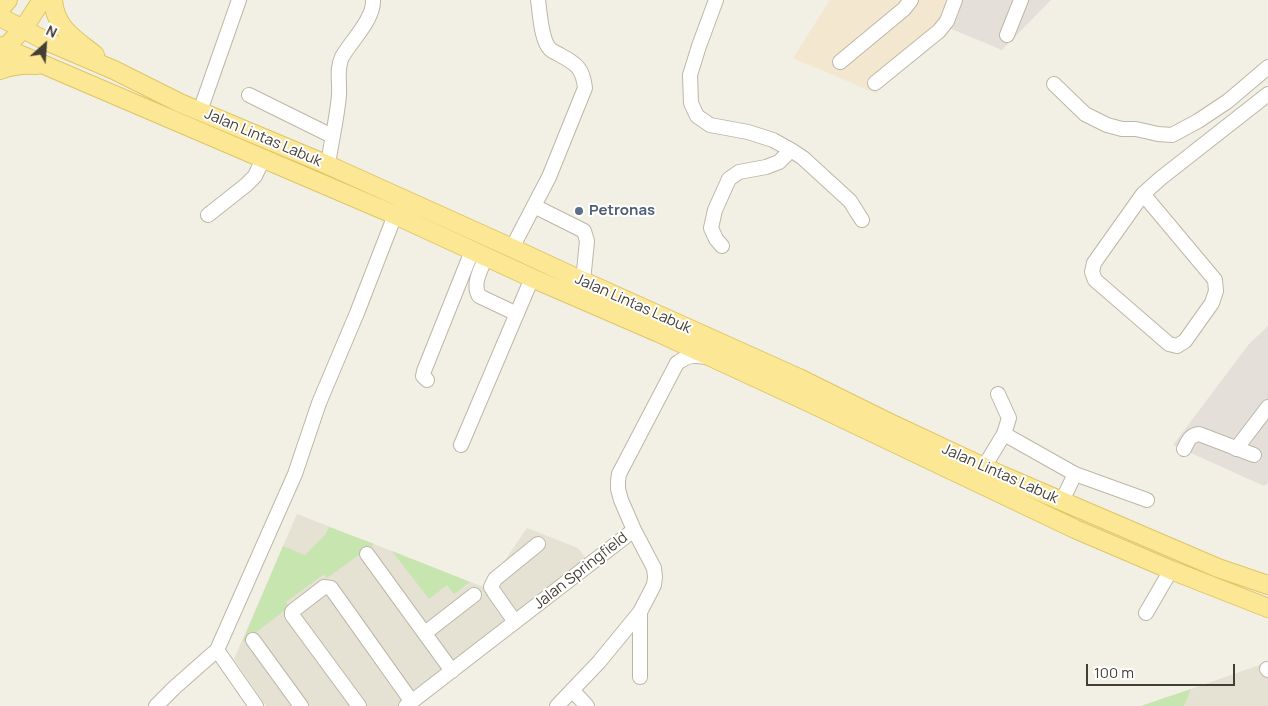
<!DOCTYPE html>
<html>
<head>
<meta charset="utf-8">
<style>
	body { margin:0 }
	#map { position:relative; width:1268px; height:706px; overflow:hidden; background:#f2efe4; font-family:Manrope,sans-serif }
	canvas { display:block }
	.north { position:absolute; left:20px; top:20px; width:50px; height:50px; -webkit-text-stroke:4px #fff; paint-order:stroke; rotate:26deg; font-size:14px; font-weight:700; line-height:20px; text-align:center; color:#433f34 }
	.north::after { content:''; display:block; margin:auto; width:18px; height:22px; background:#433f34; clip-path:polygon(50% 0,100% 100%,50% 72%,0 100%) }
	.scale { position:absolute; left:1086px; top:664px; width:149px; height:22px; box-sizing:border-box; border:2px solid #433f34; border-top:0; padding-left:6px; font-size:15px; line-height:18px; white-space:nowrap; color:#433f34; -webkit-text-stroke:4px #fff; paint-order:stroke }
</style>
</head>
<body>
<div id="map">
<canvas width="1268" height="706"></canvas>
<div class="north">N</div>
<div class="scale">100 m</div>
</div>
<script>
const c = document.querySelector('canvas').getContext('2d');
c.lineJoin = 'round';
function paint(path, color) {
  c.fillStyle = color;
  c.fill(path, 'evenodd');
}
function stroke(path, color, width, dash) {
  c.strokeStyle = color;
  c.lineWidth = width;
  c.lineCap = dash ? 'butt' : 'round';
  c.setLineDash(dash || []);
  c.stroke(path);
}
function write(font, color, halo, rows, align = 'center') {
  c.font = font + ' Manrope,sans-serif';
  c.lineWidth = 4;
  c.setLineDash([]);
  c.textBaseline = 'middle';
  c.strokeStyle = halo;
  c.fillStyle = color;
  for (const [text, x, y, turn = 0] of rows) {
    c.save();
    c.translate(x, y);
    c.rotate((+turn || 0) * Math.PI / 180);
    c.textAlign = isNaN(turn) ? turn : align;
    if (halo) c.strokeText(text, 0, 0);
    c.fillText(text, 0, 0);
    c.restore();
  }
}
const residential = new Path2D(`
	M297,514L486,588L527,528L578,548L594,569L417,706H266L234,659Z
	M1268,662V706H1141L1191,689Z`);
const commercial = new Path2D(`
	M830,0H961L879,85L877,94L793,58Z`);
const industrial = new Path2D(`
	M961,0H1051L1002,50L949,28Z
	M1268,326V483L1264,486L1173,445L1249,344Z`);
const green = new Path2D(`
	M329,527L374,544L327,578L324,574L286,602L289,607L242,643L283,546L305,555L325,535Z
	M392,551L470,582L454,594L447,585L429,599Z
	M1191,689L1184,706H1141Z`);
const minor = new Path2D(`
	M716,0L699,46L690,75L691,103L697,116L710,125L748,132L773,140L791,150L803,158L850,201L862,220
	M1007,35L1021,0
	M840,62L904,9L911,0
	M875,83L939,31L947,21L955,0
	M1054,84L1085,114L1107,125L1122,129H1136L1158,134L1172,135L1198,121L1228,101L1268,67
	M249,95L332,136
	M200,111L239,0
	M328,165C331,142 337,119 339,95C340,82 336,70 342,57C351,41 374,19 373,0
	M1143,194L1215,280L1216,291L1212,303L1185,341L1177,346L1169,344L1095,280L1092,272L1094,263L1143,194L1161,178L1268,94
	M534,206L584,231L587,241L583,281
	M208,215L246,185L255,176L263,159
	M722,246L716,239L711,228L715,210L729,179L739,172L766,167L779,162L791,150
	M512,248L549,177L585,88C583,69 577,64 560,55C557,53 553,52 550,49C541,40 540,13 538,0
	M486,257C481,269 472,284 479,296L517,314
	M427,380L423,376L424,371L472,251
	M1004,434L1075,474L1062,501
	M461,445L532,278
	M1184,449C1188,441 1190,435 1199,434L1254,455
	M1236,449L1268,407
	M984,467L1004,434L1009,418L998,394
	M1075,474L1147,500
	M367,554L452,671
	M1146,613L1171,570
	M515,622L494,592L491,587L495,579L538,544
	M425,633L474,595
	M253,640L301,706
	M217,650L256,706
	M1267,669L1268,670
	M640,677V612
	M572,690L587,706
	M156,706L175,687L217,650L295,474L319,403L357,313L395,215
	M359,706L292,615V612L294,610L324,587L331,588L412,702
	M406,706L634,530
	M557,706L599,662L640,612L654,585L655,577L654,568L634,530L621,500L618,489V481L619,474L677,363C689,355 693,355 706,357`);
const major = new Path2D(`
	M53,0C55,28 75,39 95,55
	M0,9L8,0
	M0,17L44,40L114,70L180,103L328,165L512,248L583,281L799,378L890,423L1001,475L1218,568L1268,585
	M0,46L395,215L532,278L659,333L806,401L1075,529L1171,570L1268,608
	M0,53L23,29L42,0
	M0,70C13,65 23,64 37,65`);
const markers = [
	[579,211,5,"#5c6f8a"]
];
const streetNames = [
	["Jalan Lintas Labuk",263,138,23],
	["Jalan Lintas Labuk",633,304,24],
	["Jalan Lintas Labuk",1000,474,24],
	["Jalan Springfield",581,571,-38]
];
const serviceNames = [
	["Petronas",589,211]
];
paint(residential, '#e5e1d3');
paint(commercial, '#f3e8cf');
paint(industrial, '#e4e0d9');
paint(green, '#c7e5ae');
stroke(minor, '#bdb7a7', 16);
stroke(major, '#dfc665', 20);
stroke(minor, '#fff', 14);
stroke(major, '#fbe794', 18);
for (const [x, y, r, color] of markers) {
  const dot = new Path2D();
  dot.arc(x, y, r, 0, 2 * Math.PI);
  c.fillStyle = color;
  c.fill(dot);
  stroke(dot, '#fff', 2);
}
write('15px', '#433f34', '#fff', streetNames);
write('bold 15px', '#4e5e75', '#fff', serviceNames, 'left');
</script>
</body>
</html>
